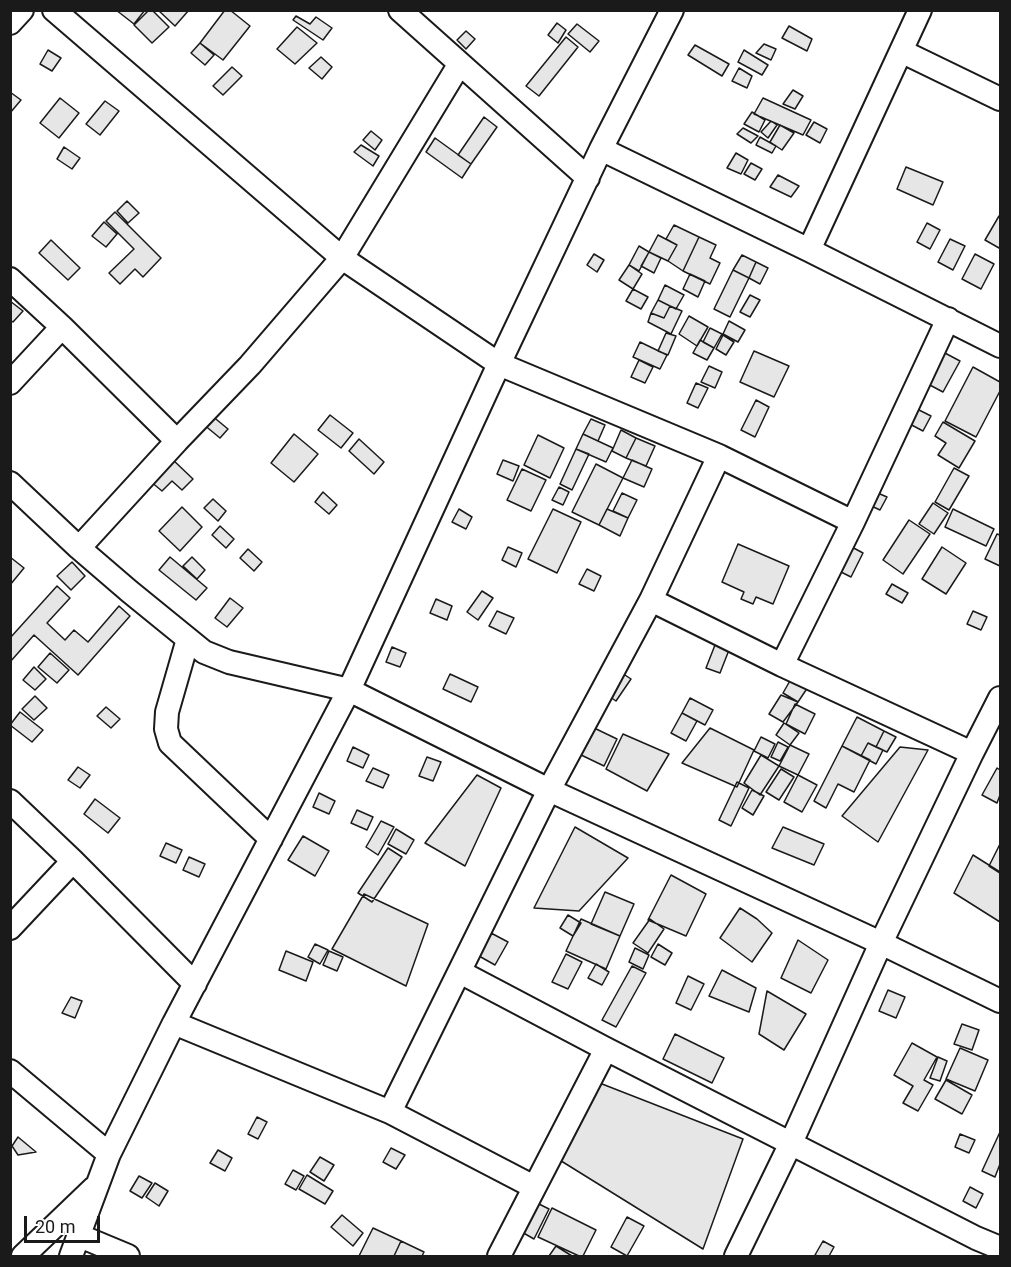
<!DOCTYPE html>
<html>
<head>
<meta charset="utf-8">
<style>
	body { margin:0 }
	#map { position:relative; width:1011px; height:1267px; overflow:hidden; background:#fff; font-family:Roboto,sans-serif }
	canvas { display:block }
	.frame { position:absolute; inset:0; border:12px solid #1a1a1a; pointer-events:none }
	.scale { position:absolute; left:24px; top:1216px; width:76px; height:27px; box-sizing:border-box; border:3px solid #1a1a1a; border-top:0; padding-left:8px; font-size:18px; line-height:21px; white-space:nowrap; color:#1a1a1a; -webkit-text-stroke:4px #fff; paint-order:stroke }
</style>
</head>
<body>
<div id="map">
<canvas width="1011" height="1267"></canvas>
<div class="frame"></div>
<div class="scale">20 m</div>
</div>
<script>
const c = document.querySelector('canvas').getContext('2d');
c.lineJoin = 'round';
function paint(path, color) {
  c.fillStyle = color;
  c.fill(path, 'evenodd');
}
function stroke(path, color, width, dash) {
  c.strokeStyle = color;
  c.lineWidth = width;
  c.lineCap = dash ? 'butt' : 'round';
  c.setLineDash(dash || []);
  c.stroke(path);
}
const building = new Path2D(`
	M116,10H145L134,24Z
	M149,10H152L169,27L152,43L134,25Z
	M158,10H189L175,26Z
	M225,10H230L250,26L223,60L200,43Z
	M296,16L310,24L316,17L332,28L323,40L293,20Z
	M557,23L566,30L558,43L548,35Z
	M577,24L599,41L590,52L568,34Z
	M789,26L812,39L807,51L782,38Z
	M297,27L317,43L295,64L277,49Z
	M466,31L475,39L466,49L457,40Z
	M566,37L578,47L539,96L526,86Z
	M200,43L214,55L205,65L191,53Z
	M764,44L776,49L771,60L756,53Z
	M695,45L729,64L722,76L688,55Z
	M48,50L61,58L52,71L40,64Z
	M744,50L768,65L762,75L738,62Z
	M321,57L332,67L322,79L309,68Z
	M232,67L242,76L223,95L213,86Z
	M739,68L752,76L747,88L732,81Z
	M793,90L803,96L795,109L783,104Z
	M10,92L21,100L10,113Z
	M60,98L79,113L59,138L40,123Z
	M763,98L811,120L803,135L754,114Z
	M105,101L119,111L100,135L86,124Z
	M752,112L765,120L759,132L744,124Z
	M484,117L497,127L471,164L458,155Z
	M771,121L777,125L768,138L761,132Z
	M814,122L827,129L820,143L806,135Z
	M780,125L794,133L782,150L770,142Z
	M743,128L758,136L751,143L737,134Z
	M371,131L382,140L375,150L363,140Z
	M760,137L776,146L772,153L756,145Z
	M435,138L471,164L462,178L426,152Z
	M361,145L379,156L373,166L354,152Z
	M64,147L80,158L72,169L57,159Z
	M736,153L748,160L741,174L727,168Z
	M751,163L762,169L755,180L744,174Z
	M906,167L943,182L933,205L897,189Z
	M778,175L799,186L791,197L770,187Z
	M127,201L139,213L128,223L117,211Z
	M115,212L161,258L143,277L135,269L120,284L109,273L134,249L106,221Z
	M999,216H1000V246L999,248L985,240Z
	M104,222L117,234L106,247L92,236Z
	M927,223L940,230L930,249L917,242Z
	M674,225L699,237L683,271L668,261L677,245L666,239Z
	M658,235L677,245L668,261L649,252Z
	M699,237L716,245L710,258L720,263L710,284L683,271Z
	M950,239L965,246L953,270L938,262Z
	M51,240L80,268L68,280L39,253Z
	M639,246L649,252L639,271L629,265Z
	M649,252L661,258L654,273L641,266Z
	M594,254L604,260L597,272L587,265Z
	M975,254L994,264L981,289L962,279Z
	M742,255L756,262L749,278L733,270Z
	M756,262L768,268L760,284L749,278Z
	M629,265L642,274L633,289L619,280Z
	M733,270L749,278L730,317L714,309Z
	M690,274L705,281L698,297L683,289Z
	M665,285L684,295L676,309L658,300Z
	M633,289L648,297L641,309L626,301Z
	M750,295L760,300L750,317L740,312Z
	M658,300L670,306L664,318L651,313Z
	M10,301L23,311L13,322L10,320Z
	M670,306L682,311L671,334L648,322L651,313L664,318Z
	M689,316L708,327L697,346L679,334Z
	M729,321L745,330L738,342L723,334Z
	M710,328L722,334L714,348L703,342Z
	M666,333L676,336L668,355L658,351Z
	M723,335L734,342L726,355L716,349Z
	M700,340L714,348L707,360L693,353Z
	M640,342L667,355L660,369L633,357Z
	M754,351L789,366L774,397L740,382Z
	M943,352L960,361L943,392L926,383Z
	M639,360L653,367L645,383L631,377Z
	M709,366L722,372L715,388L701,382Z
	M973,367L1000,382V391L976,437L945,421Z
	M696,383L708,388L698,408L687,403Z
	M756,400L769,407L755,437L741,430Z
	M913,407L931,416L923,431L906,422Z
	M211,415L228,429L220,438L203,424Z
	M330,415L353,433L341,448L318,430Z
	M591,419L605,425L598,441L583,434Z
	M943,422L975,441L959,468L938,455L946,443L935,436Z
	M621,430L636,438L626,458L612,451Z
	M294,434L318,454L294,482L271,463Z
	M583,434L613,448L606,462L576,449Z
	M538,435L564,448L550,478L524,465Z
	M636,438L655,446L646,466L626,458Z
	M359,439L384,462L374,474L349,451Z
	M576,449L589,454L572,490L560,484Z
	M171,458L193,479L182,490L172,481L162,491L150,481Z
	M503,460L519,466L513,481L497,474Z
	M632,460L652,469L644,487L623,478Z
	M596,464L623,478L599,525L572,512Z
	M954,468L969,476L949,510L935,502Z
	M522,469L546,480L531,511L507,500Z
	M559,487L569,492L563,505L552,500Z
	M873,491L887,497L880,510L867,504Z
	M323,492L337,505L329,514L315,502Z
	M622,493L637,500L628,518L613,511Z
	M213,499L226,511L218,521L204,508Z
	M933,503L948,513L934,534L919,524Z
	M182,507L202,527L180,551L159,531Z
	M459,509L472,517L466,529L452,522Z
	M553,509L581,522L557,573L528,559Z
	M607,509L628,518L620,536L599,525Z
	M953,509L994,529L986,546L945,527Z
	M909,520L930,534L903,574L883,560Z
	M220,526L234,539L226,548L212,535Z
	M997,534L1000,535V566L985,559Z
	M738,544L789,566L773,604L756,597L753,604L741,599L744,592L722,582Z
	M850,546L863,553L851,577L837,570Z
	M508,547L522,553L516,567L502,560Z
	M942,547L966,563L946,594L922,579Z
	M248,549L262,562L254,571L240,558Z
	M10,557L24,568L10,585Z
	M170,557L207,588L196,600L159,570Z
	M192,557L205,570L197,579L183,566Z
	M72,562L85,576L71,590L57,576Z
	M587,569L601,576L594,591L579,584Z
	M892,584L908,593L902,603L886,594Z
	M57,586L70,598L47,623L65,640L74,630L88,642L119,606L130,616L78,675L34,635L10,662V638Z
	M482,591L493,598L478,620L467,612Z
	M230,598L243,608L227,627L215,618Z
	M436,599L452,606L447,620L430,613Z
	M497,611L514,618L506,634L489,626Z
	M973,611L987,617L981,630L967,624Z
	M715,645L729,650L720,673L706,668Z
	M392,647L406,653L400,667L386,662Z
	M50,653L69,670L57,683L38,667Z
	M34,667L46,679L35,690L23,680Z
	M619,671L631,679L616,701L604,693Z
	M450,674L478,687L471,702L443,689Z
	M791,679L808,687L798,702L783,693Z
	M781,695L798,702L783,722L769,714Z
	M35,696L47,708L34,720L22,709Z
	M690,698L713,710L705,725L682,713Z
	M795,704L815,714L805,734L786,724Z
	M106,707L120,719L111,728L97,716Z
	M20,712L43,730L32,742L10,725Z
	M682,713L697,721L686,741L671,733Z
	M857,717L884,731L876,747L868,743L861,756L842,746Z
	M784,723L799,733L790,745L776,735Z
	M590,726L617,739L604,766L577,753Z
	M710,728L754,750L737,787L682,763Z
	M884,731L896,737L887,752L876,747Z
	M623,734L669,754L647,791L606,769Z
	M761,737L775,744L768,758L754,751Z
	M778,742L788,747L780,761L771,757Z
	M868,743L883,750L876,764L861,756Z
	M790,745L809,754L798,775L779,766Z
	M842,746L870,760L854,792L838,784L826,808L814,801Z
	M353,747L369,755L363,768L347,761Z
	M900,747L928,750L878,842L842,816Z
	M761,755L779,766L760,795L744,783Z
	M427,757L441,762L433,781L419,776Z
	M78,767L90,775L80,788L68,780Z
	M373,768L389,775L383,788L366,781Z
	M997,768L1000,770V795L997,803L982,795Z
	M781,769L794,777L779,800L766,792Z
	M477,775L501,788L465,866L425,843Z
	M798,775L817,785L802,812L784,802Z
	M737,782L749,788L731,826L719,820Z
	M752,790L764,796L753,815L742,808Z
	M319,793L335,801L329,814L313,807Z
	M95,799L120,818L108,833L84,814Z
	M357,810L373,817L367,830L351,823Z
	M381,821L394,827L378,855L366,847Z
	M575,827L628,858L579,911L534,908Z
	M783,827L824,844L814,865L772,848Z
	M396,829L414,840L406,854L388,844Z
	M303,836L329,851L315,876L288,860Z
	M166,843L182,850L176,863L160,856Z
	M1000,844V873L989,866Z
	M388,848L402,857L372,902L358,893Z
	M973,855L1000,872V922L954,893Z
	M189,857L205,864L199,877L183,870Z
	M671,875L706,894L686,936L648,920Z
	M605,892L634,904L620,936L591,924Z
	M364,894L428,924L406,986L332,949Z
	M740,908L757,919L772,933L752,962L720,938Z
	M568,915L581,923L573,936L560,928Z
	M581,919L620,936L606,969L566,951Z
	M650,919L664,929L648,953L633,943Z
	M491,933L508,942L495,965L479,956Z
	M798,940L828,960L811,993L781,978Z
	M315,944L328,950L320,964L308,957Z
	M658,944L672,953L665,965L651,957Z
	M635,948L649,955L643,969L629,962Z
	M286,951L313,962L306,981L279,970Z
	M329,951L343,957L337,971L323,965Z
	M566,954L582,962L568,989L552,982Z
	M596,964L609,972L602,985L588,978Z
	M632,966L646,973L616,1027L602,1020Z
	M722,970L756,988L749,1012L709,996Z
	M688,976L704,984L691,1010L676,1003Z
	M888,990L905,997L896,1018L879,1011Z
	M767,991L806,1014L784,1050L759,1034Z
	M71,997L82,1001L75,1018L62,1013Z
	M962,1024L979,1030L972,1050L954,1044Z
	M675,1034L724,1058L712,1083L663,1059Z
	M912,1043L937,1057L924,1080L933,1085L918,1111L903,1103L913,1086L894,1075Z
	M960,1048L988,1060L975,1091L946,1079Z
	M938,1057L947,1061L940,1081L930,1078Z
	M946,1080L972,1095L962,1114L935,1099Z
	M597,1082L743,1139L703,1249L558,1159Z
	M257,1117L267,1122L258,1139L248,1134Z
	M1000,1132V1164L995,1177L982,1171Z
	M960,1134L975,1140L969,1153L955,1147Z
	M18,1137L36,1152L18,1155L12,1146Z
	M391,1148L405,1155L396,1169L383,1162Z
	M218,1150L232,1158L225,1171L210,1163Z
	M320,1157L334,1165L324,1181L310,1172Z
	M293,1170L304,1176L296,1190L285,1184Z
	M307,1175L333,1191L325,1204L299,1189Z
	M139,1176L152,1183L142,1198L130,1191Z
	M155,1183L168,1191L159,1206L146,1197Z
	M970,1187L983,1194L976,1208L963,1201Z
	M535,1202L549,1209L534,1239L520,1231Z
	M552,1208L596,1230L583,1256H579L538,1237Z
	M342,1215L363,1233L353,1246L331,1227Z
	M627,1217L644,1226L627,1256L611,1247Z
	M373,1228L401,1241L394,1256H359Z
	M401,1241L424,1252L422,1256H394Z
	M823,1241L834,1247L829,1256H818L815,1255Z
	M556,1246L572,1256H549Z`);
const street = new Path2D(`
	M54,10L342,258L499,364L719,456L853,522
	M400,10L588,178
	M10,23L22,10
	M901,51L1000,99
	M601,149L809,250L1000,346
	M809,250L920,10
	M10,279L62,327L177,441
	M10,383L62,327
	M10,483L79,548L129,591L204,652L229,662L349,690L549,790L881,943L1000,1001
	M79,548L177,441L250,365L342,258L459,65
	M651,600L782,665L972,753
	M188,639L167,712L166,729L170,743L271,839
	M782,665L853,522L948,319
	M10,801L73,861L195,984
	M10,928L73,861
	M460,972L606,1049L976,1238L1000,1248
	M174,1023L390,1112L534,1187
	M10,1071L109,1154
	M390,1112L549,790L651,600L719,456
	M80,1236L128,1256
	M23,1256L94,1188
	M71,1256L109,1154L174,1023L349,690L499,364L601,149L672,10
	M499,1256L606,1049
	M736,1256L791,1143L881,943L972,753L1000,698`);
paint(building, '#e6e6e6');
stroke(building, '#1a1a1a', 1.5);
stroke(street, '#1a1a1a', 26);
stroke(street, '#fff', 22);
</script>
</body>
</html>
